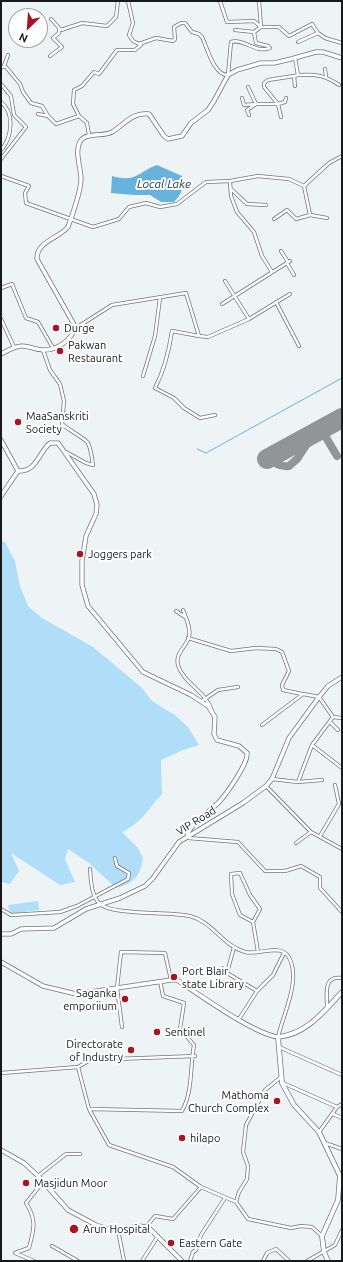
<!DOCTYPE html>
<html>
<head>
<meta charset="utf-8">
<style>
	body { margin:0 }
	#map { position:relative; width:343px; height:1262px; overflow:hidden; background:#eef3f6; font-family:Ubuntu,sans-serif }
	canvas { display:block }
	.frame { position:absolute; inset:0; border:2px solid #17191a; pointer-events:none }
	.north { position:absolute; left:8px; top:8px; width:40px; height:40px; box-sizing:border-box; background:#fff; border:1px solid #a2a3a3; border-radius:50%; rotate:205deg; font-size:11px; font-weight:700; line-height:16px; text-align:center; color:#17191a }
	.north::after { content:''; display:block; margin:auto; width:14px; height:18px; background:#a9141f; clip-path:polygon(50% 0,100% 100%,50% 72%,0 100%) }
</style>
</head>
<body>
<div id="map">
<canvas width="343" height="1262"></canvas>
<div class="frame"></div>
<div class="north">N</div>
</div>
<script>
const c = document.querySelector('canvas').getContext('2d');
c.lineJoin = 'round';
function paint(path, color) {
  c.fillStyle = color;
  c.fill(path, 'evenodd');
}
function stroke(path, color, width, dash) {
  c.strokeStyle = color;
  c.lineWidth = width;
  c.lineCap = dash ? 'butt' : 'round';
  c.setLineDash(dash || []);
  c.stroke(path);
}
function write(font, color, halo, rows, align = 'center') {
  c.font = font + ' Ubuntu,sans-serif';
  c.lineWidth = 4;
  c.setLineDash([]);
  c.textBaseline = 'middle';
  c.strokeStyle = halo;
  c.fillStyle = color;
  for (const [text, x, y, turn = 0] of rows) {
    c.save();
    c.translate(x, y);
    c.rotate((+turn || 0) * Math.PI / 180);
    c.textAlign = isNaN(turn) ? turn : align;
    if (halo) c.strokeText(text, 0, 0);
    c.fillText(text, 0, 0);
    c.restore();
  }
}
const green = new Path2D(`
	M1,541L5,542L15,561L20,586L28,606L42,618L93,647L141,687L152,701L176,716L188,727L199,745L183,750L161,760L162,794C147,810 144,821 122,832L138,848L143,858C140,876 135,883 116,888L89,863L68,849L65,859L75,882L60,885L11,853L19,871L10,884L1,882Z
	M38,901L39,910L10,914L8,905Z`);
const water = new Path2D(`
	M157,165L182,176C183,187 183,193 174,202H161L150,195H134L111,193L112,176C136,183 138,172 157,165Z`);
const stream = new Path2D(`
	M197,449L206,453L342,378`);
const taxiway = new Path2D(`
	M321,429L337,456
	M290,446L272,450L269,454C271,463 280,467 289,466L297,459L314,433`);
const runway = new Path2D(`
	M267,459L342,418`);
const street = new Path2D(`
	M128,1L133,23L129,35L133,41L139,44L156,38L173,41L175,39L174,27L181,23H185L192,32L199,34L202,37C207,47 214,76 228,75L231,42C244,38 256,54 270,48L268,46L256,43L254,32
	M220,1L227,22L254,21L261,27H279L289,36L312,24L318,33L325,38L342,43
	M51,19L61,30L82,23L107,26L116,17L118,1
	M235,30L254,32L261,27L259,1
	M298,42L318,33
	M50,56L62,47L53,38L59,33V29
	M295,58L298,75L294,76L295,86
	M4,66L8,55
	M1,67H6L20,84L23,92L31,103L42,106L48,116
	M325,69L326,76
	M298,75C315,74 325,75 339,85
	M1,84L11,96L14,115L26,127L1,159
	M248,87L256,104H278L281,117
	M242,98L244,105L256,104L247,110L249,115
	M286,98L285,102L278,104L264,87V83L268,80L294,76
	M1,102C15,113 12,138 1,150
	M38,114L48,116L56,124L79,116
	M89,135L87,123L79,116L73,104L74,90L82,86L94,72L99,74L117,50H135L141,45
	M1,176L29,186L25,193L26,203L93,227L119,219L129,207L146,203L160,207L177,204L206,182L230,181L258,176L289,179L304,186L329,163L342,156
	M230,181L231,196L237,212L254,232L262,256L272,272
	M230,188L247,204L266,205
	M310,215L327,218
	M274,219L287,210L296,219L310,215L304,186
	M281,251L288,262
	M287,263L294,275
	M225,281L249,319
	M1,288L12,284L26,318L38,322L53,348
	M276,302L299,346
	M222,304L290,261
	M1,319L14,347
	M76,328L112,305L186,293L199,336L172,331C169,351 165,369 155,388L174,398L184,408L200,418L215,415
	M199,336L208,337L249,319L290,294
	M43,350L50,370L60,384L64,401L62,424C67,429 86,439 88,443C91,449 92,458 93,465L86,463L66,452
	M143,376L155,336L160,298
	M183,610C186,618 191,628 189,637C186,647 175,653 178,665C183,683 206,691 212,711
	M176,611L185,617
	M188,638L231,651L256,648L276,649L282,652L289,671L282,685L283,690L302,694
	M202,701L218,690L238,687
	M333,717L342,718
	M330,722L338,730
	M262,725L303,694L319,697L333,717L312,745L298,782L272,779
	M312,745L342,768
	M298,782L322,780
	M266,786L311,832L342,849
	M320,836L339,804L335,785
	M188,838L238,842L265,871H285L301,866L320,877V888L342,912
	M296,843L311,832
	M90,869C91,880 91,896 100,904C114,916 170,911 190,916C213,922 223,946 245,952C261,956 284,940 291,962C299,984 283,1015 278,1037
	M1,909L11,915L60,912L77,906L128,879L129,873L117,866L115,858
	M253,922L240,915L232,894L231,874L240,873L250,895L260,909L253,922L258,952
	M234,947L227,973L257,991
	M327,1007C327,994 323,975 342,978
	M239,1019L257,991L273,975L284,953
	M122,1027L117,988L121,952L165,953L171,980
	M279,1047L342,1075
	M78,1067L89,1109L109,1145L173,1167L201,1187L236,1202L239,1192L247,1179L248,1166L243,1152L246,1125L265,1090L281,1077
	M1,1073L78,1067L90,1060L195,1056
	M283,1083L337,1107L342,1104
	M90,1109L182,1111C193,1091 190,1067 194,1045L180,1029L184,1003L163,996L160,981
	M333,1114L342,1118
	M319,1132L337,1107
	M325,1143L342,1149
	M38,1176L66,1154H80
	M236,1202L248,1219L291,1228L301,1226L312,1227L322,1236
	M146,1227L155,1216L173,1219L201,1187
	M118,1230L124,1261
	M52,1246L78,1261
	M34,1261L15,1253L29,1248C34,1229 37,1220 26,1203L43,1182
	M142,1261L158,1236
	M190,1261L193,1252L196,1250L201,1235L225,1198
	M263,1261L267,1253L276,1249L289,1261
	M307,1261L335,1245L342,1230`);
const secondary = new Path2D(`
	M18,471C37,472 38,453 50,443H58L94,494L97,505L96,514L86,536L82,561V585L88,606L143,672L191,695L208,706L215,717L214,734L217,740L239,746L247,753C249,762 227,793 220,801C210,812 190,822 187,837
	M1,934H11L21,929L54,928L86,909L120,898L145,886L153,878L179,842L243,803L266,786L272,779L289,738L319,697L328,686L342,677`);
const primary = new Path2D(`
	M1,354C7,351 14,346 22,346C29,346 36,350 44,350C58,350 70,340 76,328L37,259C36,242 59,238 68,227C72,216 81,189 81,179C81,167 73,149 82,139C90,132 103,137 112,132C125,124 132,112 149,114L164,136L168,139L182,136L191,123L208,110L214,101L228,75L237,70L261,63H274L291,59L316,52H323L342,58
	M1,440L18,471L1,496
	M1,962L43,986L76,994L171,980H177C200,995 254,1034 278,1037
	M1,1150L24,1163L38,1176L68,1210L96,1225L108,1229L118,1230L140,1226L149,1228L182,1261`);
const highway = new Path2D(`
	M328,1261L324,1252L322,1236L338,1200L340,1176L319,1132L294,1105L282,1083L278,1037C307,1034 323,1012 342,992`);
const markers = [
	[56,328,4,"#a9141f"],
	[60,351,4,"#a9141f"],
	[18,422,4,"#a9141f"],
	[80,554,4,"#a9141f"],
	[174,977,4,"#a9141f"],
	[125,999,4,"#a9141f"],
	[157,1032,4,"#a9141f"],
	[131,1050,4,"#a9141f"],
	[277,1101,4,"#a9141f"],
	[182,1138,4,"#a9141f"],
	[26,1183,4,"#a9141f"],
	[74,1229,5,"#a9141f"],
	[171,1243,4,"#a9141f"]
];
const poiNames = [
	["Durge",64,328],
	["Pakwan",68,345],
	["Restaurant",68,358],
	["MaaSanskriti",26,416],
	["Society",26,429],
	["Joggers park",88,554],
	["Port Blair",182,971],
	["state Library",182,984],
	["Saganka",117,993,"right"],
	["emporiium",117,1006,"right"],
	["Sentinel",165,1032],
	["Directorate",123,1044,"right"],
	["of Industry",123,1057,"right"],
	["Mathoma",269,1095,"right"],
	["Church Complex",269,1108,"right"],
	["hilapo",190,1138],
	["Masjidun Moor",34,1183],
	["Arun Hospital",83,1229],
	["Eastern Gate",179,1243]
];
const streetNames = [
	["VIP Road",196,821,-32]
];
const waterNames = [
	["Local Lake",164,184]
];
paint(green, '#b0def9');
paint(water, '#68b3dd');
stroke(stream, '#68b3dd', 1);
stroke(taxiway, '#929597', 8);
stroke(runway, '#929597', 20);
stroke(street, '#717678', 4);
stroke(secondary, '#717678', 5);
stroke(primary, '#717678', 5);
stroke(highway, '#717678', 5.5);
stroke(street, '#fff', 2.5);
stroke(secondary, '#fff', 3.5);
stroke(primary, '#fff', 3.5);
stroke(highway, '#fff', 4);
for (const [x, y, r, color] of markers) {
  const dot = new Path2D();
  dot.arc(x, y, r, 0, 2 * Math.PI);
  c.fillStyle = color;
  c.fill(dot);
  stroke(dot, '#fff', 1.5);
}
write('11px', '#17191a', '#fff', poiNames, 'left');
write('11px', '#17191a', '#fff', streetNames);
write('italic 12px', '#17394b', '#fff', waterNames);
</script>
</body>
</html>
